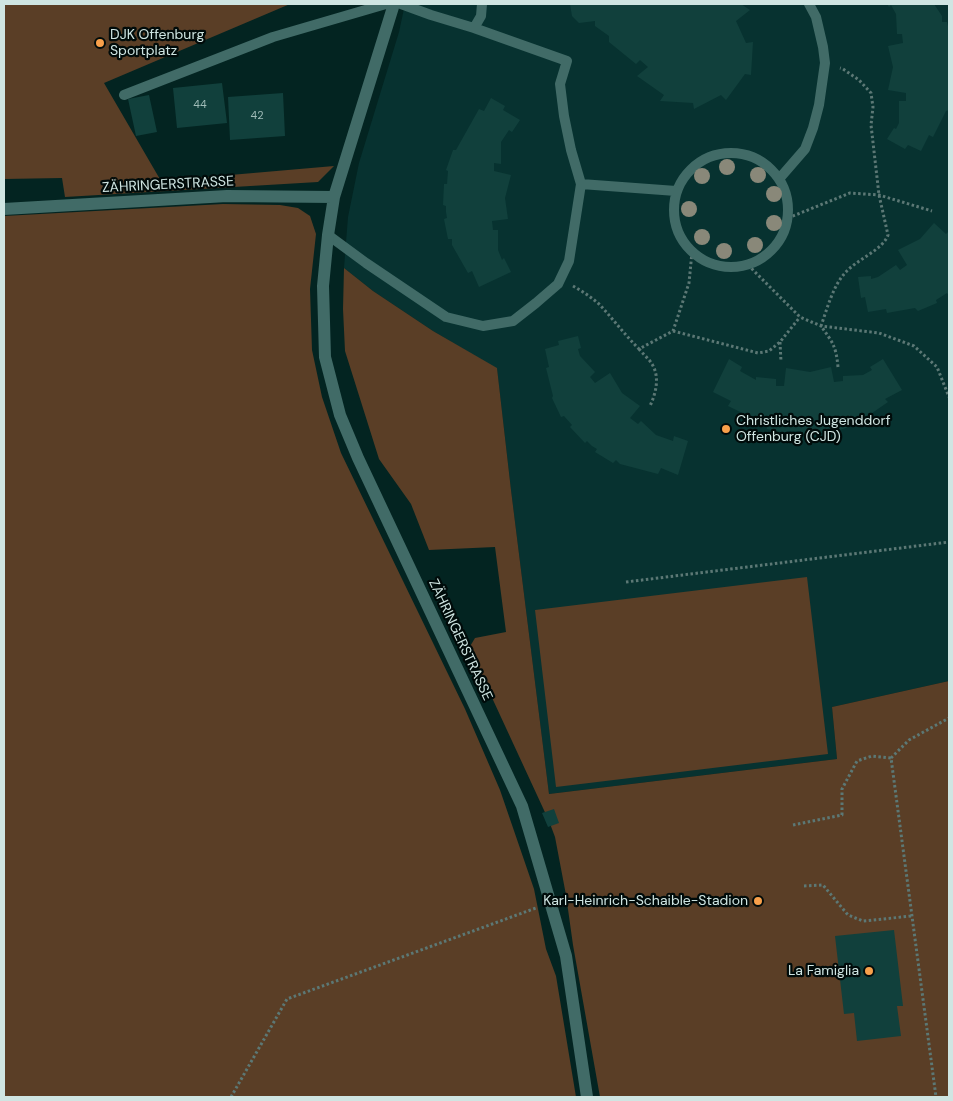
<!DOCTYPE html>
<html>
<head>
<meta charset="utf-8">
<style>
	body { margin:0 }
	#map { position:relative; width:953px; height:1101px; overflow:hidden; background:#032421; font-family:"DM Sans",sans-serif }
	canvas { display:block }
	.frame { position:absolute; inset:0; border:5px solid #cfe5e2; pointer-events:none }
</style>
</head>
<body>
<div id="map">
<canvas width="953" height="1101"></canvas>
<div class="frame"></div>
</div>
<script>
const c = document.querySelector('canvas').getContext('2d');
c.lineJoin = 'round';
function paint(path, color) {
  c.fillStyle = color;
  c.fill(path, 'evenodd');
}
function stroke(path, color, width, dash) {
  c.strokeStyle = color;
  c.lineWidth = width;
  c.lineCap = dash ? 'butt' : 'round';
  c.setLineDash(dash || []);
  c.stroke(path);
}
function write(font, color, halo, rows, align = 'center') {
  c.font = font + ' "DM Sans",sans-serif';
  c.lineWidth = 4.5;
  c.setLineDash([]);
  c.textBaseline = 'middle';
  c.strokeStyle = halo;
  c.fillStyle = color;
  for (const [text, x, y, turn = 0] of rows) {
    c.save();
    c.translate(x, y);
    c.rotate((+turn || 0) * Math.PI / 180);
    c.textAlign = isNaN(turn) ? turn : align;
    if (halo) c.strokeText(text, 0, 0);
    c.fillText(text, 0, 0);
    c.restore();
  }
}
const built = new Path2D(`
	M405,4H949V681L832,707L837,759L549,794L511,490L497,369L433,331L373,291L344,268L348,217L359,163L399,32Z`);
const green = new Path2D(`
	M4,4H290L104,83L161,181L334,166L318,182L65,197L62,178L4,179Z
	M223,204L280,205L298,208L310,216L316,234L310,289L312,350L322,397L341,453L465,709L500,790L534,889L546,949L556,976L576,1097H4V216Z
	M344,268L373,291L433,331L497,368L511,490L549,794L837,759L832,707L949,681V1097H600L573,945L566,895L555,837L549,821L469,648L475,638L506,632L495,547L429,550L411,504L379,459L345,351L343,309Z
	M807,577L828,754L556,787L535,610Z`);
const building = new Path2D(`
	M570,4H741L750,10L736,21L746,43L753,42L751,75L745,74L726,100L721,95L694,109L693,103L660,101L664,95L637,76L648,67L640,60L636,64L609,42V36L595,26V21L579,23L572,16Z
	M887,4H934L942,16V22H947L949,30V110L946,111L933,137L929,135L921,151L908,145L905,149L887,139L894,128L896,129L899,123V101H906V93L888,90L893,67L888,46L903,43L902,34H897L896,14L891,5L889,7Z
	M222,83L227,123L177,128L173,88Z
	M283,93L285,136L230,140L228,97Z
	M149,95L157,132L136,136L128,99Z
	M491,98L505,106L503,110L520,120L512,132L509,130L501,142V164L494,163V171L511,175L505,198L508,219L492,221L493,230H498V250L502,260L504,258L511,272L479,287L472,271L468,273L452,245V239H448L444,219L447,218L446,212V206L443,205L444,184H447L448,171L446,170L453,150H456L479,109L484,111Z
	M934,223L946,234L949,231V296L947,293L936,300L937,303L918,311L915,308L887,313L886,309L868,312L865,297L861,298L858,277L871,276V279L878,277L896,265L900,270L907,265L898,250L920,239Z
	M578,336L581,348L578,349L580,356L595,372L590,377L595,383L610,373L622,393L640,406L630,418L638,424L641,421L656,435L673,441L674,436L688,441L678,475L661,468L658,474L620,464L616,460L613,463L595,452L597,449L592,446L587,441L585,443L570,427L572,425L564,416L561,417L552,398L553,396L546,368L549,367L545,349L559,345L558,341Z
	M729,359L742,367L740,371L756,380V377L776,379V386H784L786,368L810,372L831,367L834,382L843,381V376L863,375L872,370L870,367L883,359L902,390L885,399L888,402L862,420L856,421V425L836,431L835,428L830,430H823V433L801,434V431H788L786,433L767,429L765,424L728,406L731,401L713,392Z
	M554,809L559,823L548,827L542,813Z
	M894,930L903,1006H897L901,1036L857,1041L854,1013L844,1014L835,936Z`);
const path = new Path2D(`
	M788,218L850,193L879,195L932,211
	M748,265L800,317L821,326L879,333L914,346L937,367L949,397
	M573,286C582,291 591,297 599,304C613,319 625,335 639,349L673,331L689,283L692,252
	M673,331L758,353L769,351L780,342L800,317
	M780,342L781,362
	M639,349C643,354 649,359 652,364C660,377 656,393 650,406
	M838,367C836,346 833,343 821,326C827,309 833,286 845,273C857,259 883,250 888,235L879,195L871,125L873,107L871,93L859,80L843,69L840,68
	M626,582L949,542
	M891,758L909,740L949,718
	M793,825L842,815V789L857,761L872,756L891,758L936,1097
	M804,886L823,885L848,915L863,921L912,916
	M231,1097L287,999L536,908`);
const lane = new Path2D(`
	M474,28L481,16L482,4
	M124,95L273,37L386,4
	M674 210a57 57 0 1 1 114 0a57 57 0 1 1-114 0Z
	M779,179L805,149L813,128L819,105L825,63L823,47L816,17L809,4
	M581,184L676,191
	M328,235L366,263L446,317L483,326L513,321L536,303L558,284L569,261L581,184L571,150L564,116L560,84L567,61L474,28L431,15L401,4`);
const street = new Path2D(`
	M394,4L334,197L328,235L323,286L325,357L340,415L358,458L522,806L566,956L587,1097
	M4,209L227,196L334,197`);
const trees = [
	[727,167],
	[758,175],
	[702,176],
	[774,194],
	[689,209],
	[774,223],
	[702,237],
	[755,245],
	[724,251]
];
const markers = [
	[100,43,5,"#f8a04b"],
	[726,429,5,"#f8a04b"],
	[758,901,5,"#f8a04b"],
	[869,971,5,"#f8a04b"]
];
const numberNames = [
	["44",200,105],
	["42",257,116]
];
const poiNames = [
	["DJK Offenburg",110,35],
	["Sportplatz",110,51],
	["Christliches Jugenddorf",736,421],
	["Offenburg (CJD)",736,437],
	["Karl-Heinrich-Schaible-Stadion",748,901,"right"],
	["La Famiglia",859,971,"right"]
];
const streetNames = [
	["ZÄHRINGERSTRASSE",168,185,-3],
	["ZÄHRINGERSTRASSE",460,640,65]
];
paint(built, '#073230');
paint(green, '#5a3e26');
paint(building, '#11403c');
stroke(path, '#5c7875', 3, [2.5, 2.5]);
stroke(lane, '#416b67', 10);
stroke(street, '#416b67', 12);
c.fillStyle = '#898879';
for (const [x, y] of trees) {
  c.beginPath();
  c.arc(x, y, 8, 0, 2 * Math.PI);
  c.fill();
}
for (const [x, y, r, color] of markers) {
  const dot = new Path2D();
  dot.arc(x, y, r, 0, 2 * Math.PI);
  c.fillStyle = color;
  c.fill(dot);
  stroke(dot, '#000b0a', 2);
}
write('11px', '#a0bcb8', null, numberNames);
write('14px', '#cfe5e2', '#000b0a', poiNames, 'left');
write('14px', '#cfe5e2', '#000b0a', streetNames);
</script>
</body>
</html>
